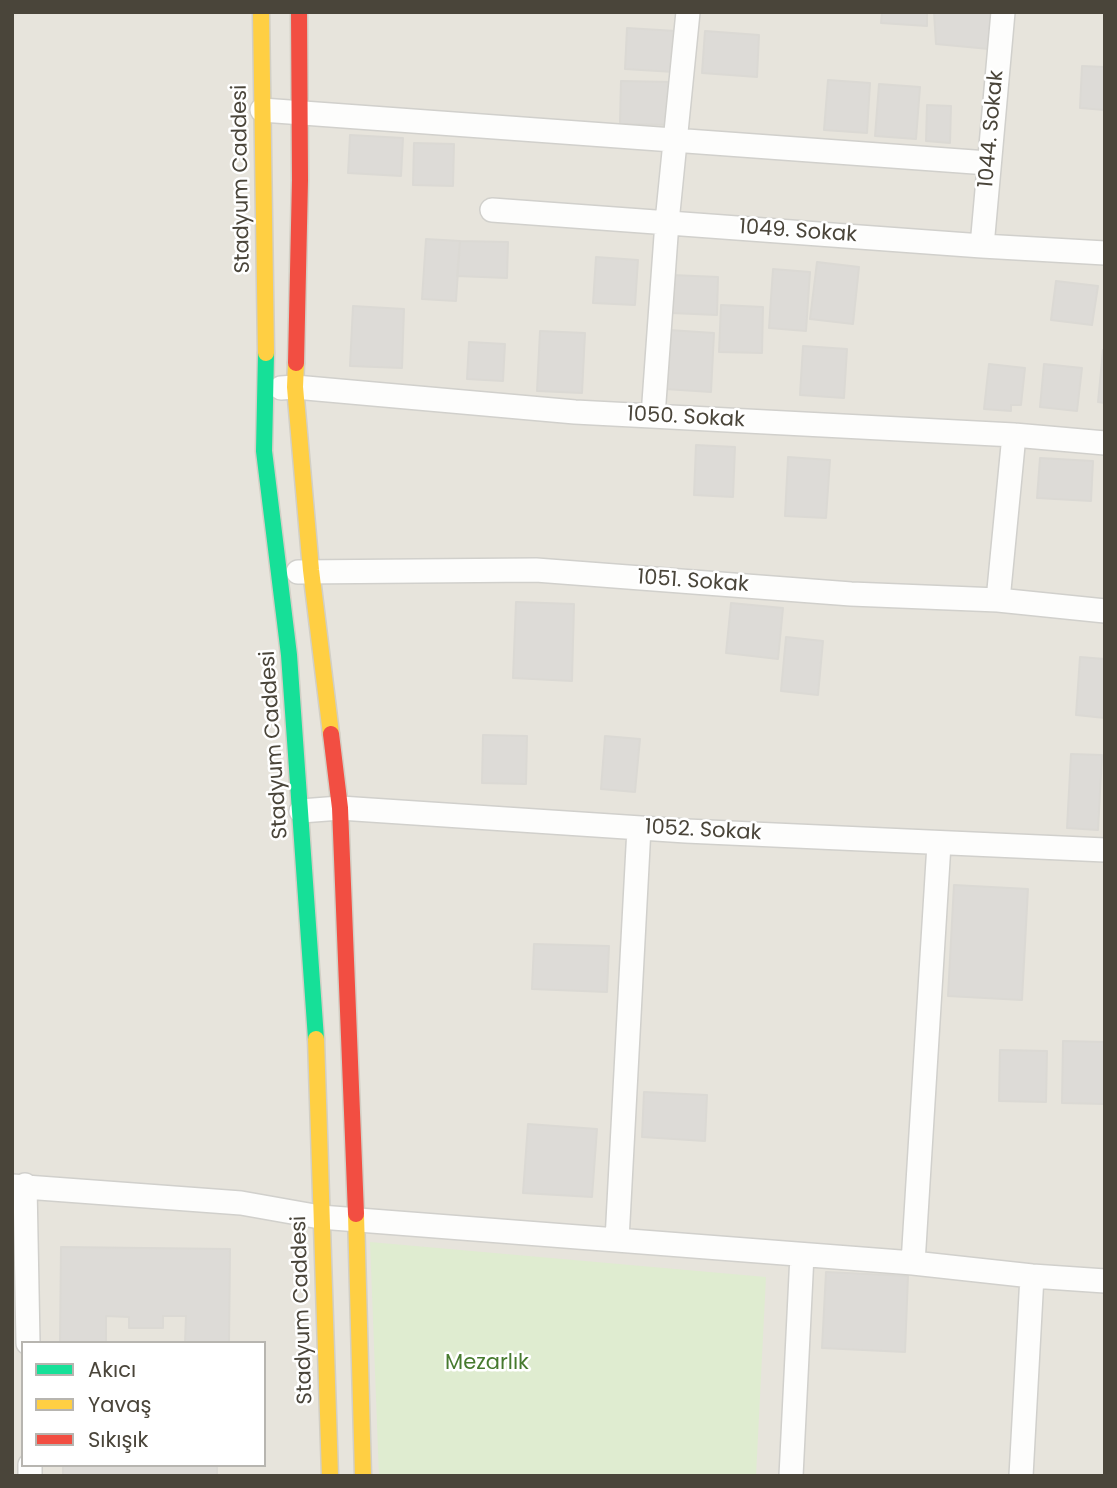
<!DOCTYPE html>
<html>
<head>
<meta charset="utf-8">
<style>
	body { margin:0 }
	#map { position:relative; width:1117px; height:1488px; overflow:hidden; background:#f3f2ee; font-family:Poppins,sans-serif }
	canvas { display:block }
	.frame { position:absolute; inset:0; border:14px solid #4a453a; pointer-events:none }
	.legend { position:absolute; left:21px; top:1341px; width:245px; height:126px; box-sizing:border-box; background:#fff; border:2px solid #b7b5b0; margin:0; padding:9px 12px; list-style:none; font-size:21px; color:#4a453a }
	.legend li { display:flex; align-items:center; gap:14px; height:35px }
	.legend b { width:35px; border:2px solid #b7b5b0 }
</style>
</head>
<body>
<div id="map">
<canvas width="1117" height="1488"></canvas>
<div class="frame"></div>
<ul class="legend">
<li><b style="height:9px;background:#16e098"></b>Akıcı</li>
<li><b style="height:9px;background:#ffcf43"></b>Yavaş</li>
<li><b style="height:9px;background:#f24e42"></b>Sıkışık</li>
</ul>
</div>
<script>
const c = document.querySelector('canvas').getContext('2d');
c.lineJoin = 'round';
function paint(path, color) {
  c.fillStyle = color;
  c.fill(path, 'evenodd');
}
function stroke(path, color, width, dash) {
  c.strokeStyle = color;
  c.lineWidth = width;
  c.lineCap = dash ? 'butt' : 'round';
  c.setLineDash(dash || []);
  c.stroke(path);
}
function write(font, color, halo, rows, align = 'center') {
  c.font = font + ' Poppins,sans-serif';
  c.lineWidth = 5;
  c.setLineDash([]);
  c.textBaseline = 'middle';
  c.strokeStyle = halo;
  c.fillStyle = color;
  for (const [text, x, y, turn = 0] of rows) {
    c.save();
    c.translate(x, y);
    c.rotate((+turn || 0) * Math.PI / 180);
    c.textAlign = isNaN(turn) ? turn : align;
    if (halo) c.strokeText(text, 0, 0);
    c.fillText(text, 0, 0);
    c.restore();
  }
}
const residential = new Path2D(`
	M12,12H1105V1476H12ZM23,1343H264V1465H23Z`);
const green = new Path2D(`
	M370,1242L766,1277L756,1476H379Z`);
const building = new Path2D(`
	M882,12H927V26L881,23Z
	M934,12H993L989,49L936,44Z
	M627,28L676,31L674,72L625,69Z
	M705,31L759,35L757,77L702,73Z
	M1082,66L1105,67V110L1080,108Z
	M828,80L870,83L867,133L824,130Z
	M621,81L672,82L671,125L620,124Z
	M879,84L920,87L916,139L875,136Z
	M927,105L951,106L950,143L926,141Z
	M350,135L403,138L401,176L348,173Z
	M414,143L454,144L453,186L413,185Z
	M426,239L460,241L456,301L422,299Z
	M460,241L508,242L507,278L457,276Z
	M596,257L638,260L635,305L593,303Z
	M817,262L859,267L853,324L810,319Z
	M773,269L810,272L806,331L769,328Z
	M672,275L718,277L717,315L671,313Z
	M1056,281L1098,286L1092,325L1051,320Z
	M721,305L763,307L762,353L719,352Z
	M353,306L404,309L402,368L350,366Z
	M669,330L714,333L711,392L665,389Z
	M540,331L585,333L582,393L537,391Z
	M469,342L505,344L503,381L467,379Z
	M803,346L847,349L844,398L800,395Z
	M1103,350H1105V403L1098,402Z
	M989,364L1025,368L1021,405H1011V411L984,409Z
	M1044,364L1082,368L1077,411L1040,407Z
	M696,445L735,447L733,497L694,495Z
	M788,457L830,460L826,518L785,516Z
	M1040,458L1093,461L1091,501L1037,498Z
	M516,602L574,604L572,681L513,678Z
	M731,603L783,608L778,659L726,653Z
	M786,637L823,641L818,695L781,691Z
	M1080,657L1105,659V718L1076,715Z
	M483,735L527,736L526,784L482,783Z
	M605,736L640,739L635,792L601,789Z
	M1071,754L1102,755L1098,830L1067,828Z
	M954,885L1028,889L1022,1000L948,996Z
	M534,944L609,946L607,992L532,989Z
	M1063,1041L1105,1042V1104L1062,1103Z
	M1000,1050L1047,1051L1046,1102L999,1101Z
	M644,1092L707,1095L705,1141L642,1137Z
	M528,1124L597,1129L592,1197L523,1193Z
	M61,1247L230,1249L229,1343H185L186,1316H163V1328H129V1317L106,1316V1343H60Z
	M826,1272L908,1276L905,1352L822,1348Z
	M63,1465H217V1476H63Z`);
const street = new Path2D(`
	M262,110L988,163
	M492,210L982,246L1105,253
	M982,246L1003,12
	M281,388L295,387L575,412L1014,435L1105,443
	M653,416L667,222L688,12
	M298,572L536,570L851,594L998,600L1105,611
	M998,600L1014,435
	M301,811L340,808L686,831L1105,850
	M25,1185L28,1343
	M12,1186L241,1203L320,1217L913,1263L1032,1276L1105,1281
	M617,1240L639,828
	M913,1263L939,844
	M30,1465V1476
	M791,1476L802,1255
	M1021,1476L1032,1276`);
const fast = new Path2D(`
	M266,353L264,451L289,655L316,1039`);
const slow = new Path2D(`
	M261,12L266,353
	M296,363L295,387L311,570L331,734
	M316,1039L330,1476
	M356,1214L363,1476`);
const jam = new Path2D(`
	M296,363L300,180L299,12
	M331,734L340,808L356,1214`);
const streetNames = [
	["1044. Sokak",992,129,-85],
	["Stadyum Caddesi",242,179,-91],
	["1049. Sokak",798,232,4],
	["1050. Sokak",686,418,3],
	["1051. Sokak",693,582,4],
	["Stadyum Caddesi",275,745,-94],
	["1052. Sokak",703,831,3],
	["Stadyum Caddesi",303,1310,-92]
];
const parkNames = [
	["Mezarlık",487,1364]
];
paint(residential, '#e7e4dc');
paint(green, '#dfecd0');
paint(building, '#dddbd7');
stroke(building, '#dbd9d4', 2);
stroke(street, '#d1d0cc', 26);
stroke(fast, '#d2cfc5', 19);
stroke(slow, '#d2cfc5', 19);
stroke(jam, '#d2cfc5', 19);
stroke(street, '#fdfdfc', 23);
stroke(fast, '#16e098', 16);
stroke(slow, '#ffcf43', 16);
stroke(jam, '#f24e42', 16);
write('21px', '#4a453a', '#fff', streetNames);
write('21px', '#467a2e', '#fff', parkNames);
</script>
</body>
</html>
